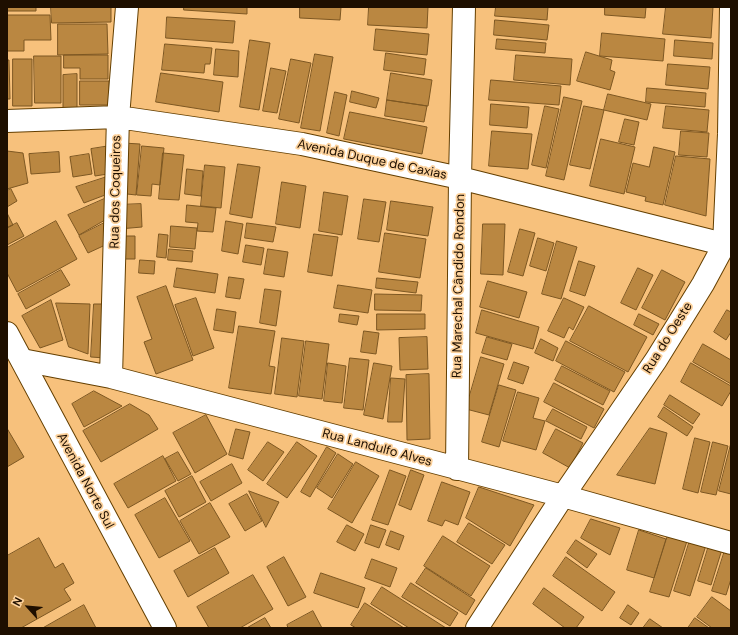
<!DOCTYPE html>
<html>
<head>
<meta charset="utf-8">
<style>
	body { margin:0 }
	#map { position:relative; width:738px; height:635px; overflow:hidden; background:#f7c17c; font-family:"DM Sans",sans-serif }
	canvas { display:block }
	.frame { position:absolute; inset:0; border:8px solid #1e0f00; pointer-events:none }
	.north { position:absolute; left:8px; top:587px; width:40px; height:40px; -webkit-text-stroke:3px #fcd19b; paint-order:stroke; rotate:297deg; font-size:11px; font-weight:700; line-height:16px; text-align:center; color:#1e0f00 }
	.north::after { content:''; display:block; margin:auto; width:14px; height:18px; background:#1e0f00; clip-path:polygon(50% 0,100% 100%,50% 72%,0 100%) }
</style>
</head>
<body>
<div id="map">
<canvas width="738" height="635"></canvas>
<div class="frame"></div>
<div class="north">N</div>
</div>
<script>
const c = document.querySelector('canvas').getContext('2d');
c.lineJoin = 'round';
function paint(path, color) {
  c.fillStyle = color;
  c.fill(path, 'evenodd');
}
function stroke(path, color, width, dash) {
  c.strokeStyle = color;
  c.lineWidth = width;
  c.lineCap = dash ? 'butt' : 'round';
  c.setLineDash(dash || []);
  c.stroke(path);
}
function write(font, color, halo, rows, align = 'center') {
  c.font = font + ' "DM Sans",sans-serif';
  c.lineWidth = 3.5;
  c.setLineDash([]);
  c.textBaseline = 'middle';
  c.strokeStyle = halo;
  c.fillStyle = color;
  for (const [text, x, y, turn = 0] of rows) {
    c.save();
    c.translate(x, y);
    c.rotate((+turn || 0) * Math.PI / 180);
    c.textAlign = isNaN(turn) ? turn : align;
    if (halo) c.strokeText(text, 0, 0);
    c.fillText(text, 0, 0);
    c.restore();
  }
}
const building = new Path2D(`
	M7,7H36V11H7Z
	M51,7H111V22L52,23Z
	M184,7H247V14L184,10Z
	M300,7H341L340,20L300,18Z
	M369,7H428L427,28L368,25Z
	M496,7H548L547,20L495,16Z
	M605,7H646L645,18L605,15Z
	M666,7H713L711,38L663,34Z
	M7,15H50L51,40H24V51H7Z
	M167,17L235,21L233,43L166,38Z
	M495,20L549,25L547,40L494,35Z
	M58,24H107L108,54L58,55Z
	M376,29L429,34L427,55L374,50Z
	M602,33L665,39L663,61L600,56Z
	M497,39L546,43L545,53L496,49Z
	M250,40L270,43L259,110L240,107Z
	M675,40L713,43L712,59L674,56Z
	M165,44L212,48L210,64H205L204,73L162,70Z
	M216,49L239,51L238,77L214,75Z
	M586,52L612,60L610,70L615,72L610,90L577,81Z
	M386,53L426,59L424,75L384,70Z
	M315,54L333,57L320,131L301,128Z
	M64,55H108V79H80V68H64Z
	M516,55L572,59L570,85L514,80Z
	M34,56H61V103H35Z
	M13,59H32V106H13Z
	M291,59L311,63L299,123L279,119Z
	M7,60H9L10,99H7Z
	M668,64L710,67L708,89L666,85Z
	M271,68L286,71L277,113L263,111Z
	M161,73L223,82L219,112L156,102Z
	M391,73L432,80L428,106L387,100Z
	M77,74V111H63V75Z
	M491,80L561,86L559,105L489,100Z
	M80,81H109V105H80Z
	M647,88L706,93L705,107L646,102Z
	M352,91L379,98L376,108L350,102Z
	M335,92L347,95L339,136L327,133Z
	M608,94L651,104L647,120L604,110Z
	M564,97L582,101L564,180L546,176Z
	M387,100L427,106L424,122L385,116Z
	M491,104L529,107L527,128L490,125Z
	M545,106L559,109L546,168L532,165Z
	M584,106L604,110L590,169L570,165Z
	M666,106L709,110L707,132L663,128Z
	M350,112L427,127L422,154L344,139Z
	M625,119L639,122L634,145L619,142Z
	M492,131L532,134L528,169L489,166Z
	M681,131L709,133L707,157L679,155Z
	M601,139L635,147L624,194L590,186Z
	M123,143L140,144L136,195L118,193Z
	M110,146L114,173L95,176L91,149Z
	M142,146L164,148L160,185L152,184L151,196L137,195Z
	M654,147L675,152L663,205L645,201L646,197L626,192L633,163L649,167Z
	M7,151L23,153L28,183L7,189Z
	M59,152L60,172L31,174L29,154Z
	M163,153L184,155L179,200L159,199Z
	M89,154L92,174L73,177L70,157Z
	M676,156L710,159L706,216L665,205Z
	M238,164L260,167L252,218L230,214Z
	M205,165L225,167L221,208L201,206Z
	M187,169L203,171L201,196L185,194Z
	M113,175V192L84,203L76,187Z
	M282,182L306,186L300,228L276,224Z
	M11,189L17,201L7,207V191Z
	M324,192L348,196L342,235L319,231Z
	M111,196L112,216L79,235L68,215Z
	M364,199L386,202L379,242L358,239Z
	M391,201L433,207L428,236L387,230Z
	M141,204L142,227L119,229L118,205Z
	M187,205L216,208L213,232L197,231L198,223L186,222Z
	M7,213L13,225L7,228Z
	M112,219L114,241L88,253L79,236Z
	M56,221L77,259L17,292L7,273V248Z
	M226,221L243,224L238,254L222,251Z
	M17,223L24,236L7,245V228Z
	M247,223L276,227L273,242L245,238Z
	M483,224H505L503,275L481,274Z
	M171,226L197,228L195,249L170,247Z
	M520,229L535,233L523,276L508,272Z
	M385,233L426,239L420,278L379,272Z
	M159,234L168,235L166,258L157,257Z
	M314,234L338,237L332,276L308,272Z
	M118,236H135V259H118Z
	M538,238L554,243L546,271L530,266Z
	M557,241L577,247L561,299L542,294Z
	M246,245L264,248L261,265L243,262Z
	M169,249L193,251L192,262L168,260Z
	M268,249L288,252L284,277L264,274Z
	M140,260L155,261L154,274L139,273Z
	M579,261L595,266L585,296L570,291Z
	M177,268L218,274L215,293L174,287Z
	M638,268L653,275L636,310L621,303Z
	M61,270L70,285L26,309L18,294Z
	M662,270L685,282L665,320L642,308Z
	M229,277L244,279L240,299L226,297Z
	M377,278L418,282L416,293L376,288Z
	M488,281L527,292L519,318L480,307Z
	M338,285L372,290L368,313L334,308Z
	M166,286L193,360L156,374L144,342L152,339L137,297Z
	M265,289L281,291L276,326L260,323Z
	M375,294L422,295L421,311L375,310Z
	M196,298L214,348L193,356L175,305Z
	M564,298L584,307L573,330L569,327L564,338L548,331Z
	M51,300L63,340L40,348L22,316Z
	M56,303L90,304L88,354L69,347Z
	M94,304H108L105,358L91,357Z
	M589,306L647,337L628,372L570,341Z
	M217,309L236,312L233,333L214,330Z
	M482,310L539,327L533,349L476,333Z
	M727,310L731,312V332L726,340L714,332Z
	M340,314L359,316L357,325L339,322Z
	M377,314H425V329L377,330Z
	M639,314L659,324L653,335L634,325Z
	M239,326L275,331L269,366L275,367L271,394L229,388Z
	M364,331L379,333L376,354L361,352Z
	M427,337L428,369L400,370L399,338Z
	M487,337L512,344L507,360L482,353Z
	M282,338L304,341L297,397L275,394Z
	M541,339L558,348L553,361L535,353Z
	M306,341L329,344L322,399L299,396Z
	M566,341L625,372L614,392L556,361Z
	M703,344L731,360V384L693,362Z
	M481,357L504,364L489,415L466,409Z
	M350,358L369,360L363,410L344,408Z
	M514,362L529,367L523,384L508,379Z
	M328,363L346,366L342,403L324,401Z
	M374,363L392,366L383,419L364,415Z
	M691,363L731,386V391L722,406L681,382Z
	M562,366L610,391L603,405L555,380Z
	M429,374L430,439L407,440L406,375Z
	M391,378L405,379L402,422H388Z
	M554,383L604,409L594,428L544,402Z
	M499,385L516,390L499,447L482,442Z
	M94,391L122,406L84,427L72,404Z
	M518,392L539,398L533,418L545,421L536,450L503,441Z
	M670,395L700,414L693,424L664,405Z
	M130,404L149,415L158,429L101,462L83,431Z
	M664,407L693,427L687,436L658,417Z
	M553,409L587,427L581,439L546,421Z
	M206,415L227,454L195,473L173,433Z
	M650,428L667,433L655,484L617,475Z
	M236,429L250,432L243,459L229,455Z
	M556,429L583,443L570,468L543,453Z
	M8,430L24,457L7,467V431Z
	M695,438L710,442L698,493L683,489Z
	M268,442L284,452L263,481L248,470Z
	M297,442L317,456L287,498L267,484Z
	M713,442L728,446L716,495L701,492Z
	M731,443V494L719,491Z
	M327,447L336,453L310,497L301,492Z
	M178,452L191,474L178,481L165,459Z
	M338,454L353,464L332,498L317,488Z
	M163,456L176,481L128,508L114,484Z
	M356,462L379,476L352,523L328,509Z
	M232,464L242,483L211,501L200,482Z
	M390,470L406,476L388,525L372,520Z
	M411,470L424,475L411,510L399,505Z
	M192,476L206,502L179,517L165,491Z
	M442,482L470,492L458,525L445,520L442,526L428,521Z
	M479,487L534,505L510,546L466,518Z
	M249,491L279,502L266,527Z
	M247,494L262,521L245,531L229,504Z
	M165,498L190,541L159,558L135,515Z
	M210,503L230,537L199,554L180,521Z
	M591,519L620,528L610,555L581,538Z
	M469,523L505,545L492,564L457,542Z
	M347,525L364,534L355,551L337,542Z
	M371,525L386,530L379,548L365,543Z
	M639,530L666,539L654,578L627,570Z
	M391,531L404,536L399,550L386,545Z
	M669,532L688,538L669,597L650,592Z
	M443,536L490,566L471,596L424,566Z
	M691,537L707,542L690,596L674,591Z
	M39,538L55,568L63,563L74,583L64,589L71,600L21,628H7V556Z
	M576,540L597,554L587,568L567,553Z
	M710,542L723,546L711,585L698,581Z
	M727,544L731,545V579L726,595L712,591Z
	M215,548L229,573L188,597L174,571Z
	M284,557L306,597L288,606L267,567Z
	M566,557L615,592L602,611L553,576Z
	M372,559L397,568L390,587L365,578Z
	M426,568L475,600L466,615L416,583Z
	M321,573L365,588L358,608L314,593Z
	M253,575L273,609L240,628H209L197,607Z
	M411,583L458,613L450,626L402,597Z
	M382,587L446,628H409L371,604Z
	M544,588L584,617L576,628H565L533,604Z
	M712,597L731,611V628H712L697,617Z
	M365,603L404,628H356L351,625Z
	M84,605L96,628H43Z
	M628,605L639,613L631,625L620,618Z
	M313,611L322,628H288L287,625Z
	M265,618L271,628H247Z
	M695,618L709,628H688Z
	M650,619L663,628H643Z`);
const minor = new Path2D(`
	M7,121L118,117L302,144L460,178L731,246
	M22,360L111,377L563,496L731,543
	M111,377L118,117L127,7
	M457,469L460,178L464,7
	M477,628L563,496L656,360L703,284L724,245L729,134L731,7`);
const tertiary = new Path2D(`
	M7,333L165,628`);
const streetNames = [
	["Avenida Duque de Caxias",372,160,12],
	["Rua dos Coqueiros",116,192,-89],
	["Rua Marechal Cândido Rondon",459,286,-89],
	["Rua do Oeste",668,338,-58],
	["Rua Landulfo Alves",377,448,15],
	["Avenida Norte Sul",85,481,62]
];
paint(building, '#ba8741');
stroke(building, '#7d5722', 1);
stroke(minor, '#643f01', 24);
stroke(tertiary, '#643f01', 24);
stroke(minor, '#fff', 22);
stroke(tertiary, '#fff', 22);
write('13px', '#1e0f00', '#fcd19b', streetNames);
</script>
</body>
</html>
